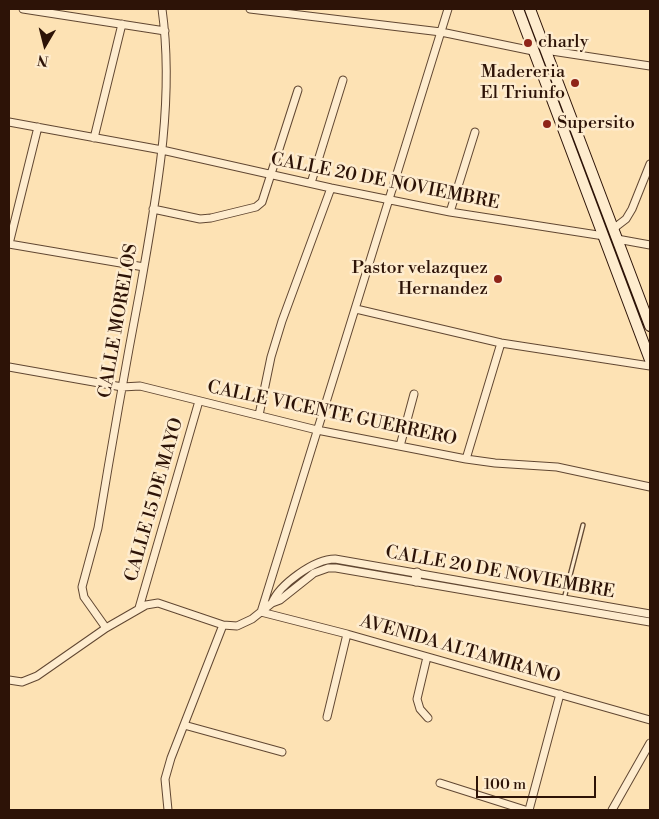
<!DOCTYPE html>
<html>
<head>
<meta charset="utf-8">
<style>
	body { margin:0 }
	#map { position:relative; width:659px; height:819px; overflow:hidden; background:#fde2b4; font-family:"Libre Bodoni",serif }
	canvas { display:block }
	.frame { position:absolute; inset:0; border:10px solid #2d1307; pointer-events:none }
	.north { position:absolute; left:20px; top:20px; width:50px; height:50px; -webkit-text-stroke:4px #feecce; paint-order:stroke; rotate:188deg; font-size:14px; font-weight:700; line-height:20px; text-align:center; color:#2d1307 }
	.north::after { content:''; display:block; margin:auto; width:18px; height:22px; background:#2d1307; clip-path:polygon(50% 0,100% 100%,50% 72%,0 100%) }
	.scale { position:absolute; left:476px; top:776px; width:120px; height:22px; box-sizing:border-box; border:2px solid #2d1307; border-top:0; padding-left:6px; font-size:15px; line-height:18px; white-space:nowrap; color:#2d1307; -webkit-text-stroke:4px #feecce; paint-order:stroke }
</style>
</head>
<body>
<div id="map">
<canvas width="659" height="819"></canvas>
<div class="frame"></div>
<div class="north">N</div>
<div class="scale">100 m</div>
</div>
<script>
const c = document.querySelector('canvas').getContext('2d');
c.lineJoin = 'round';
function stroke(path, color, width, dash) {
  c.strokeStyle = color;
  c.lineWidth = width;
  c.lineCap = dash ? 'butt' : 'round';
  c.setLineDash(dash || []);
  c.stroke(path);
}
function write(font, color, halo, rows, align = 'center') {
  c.font = font + ' "Libre Bodoni",serif';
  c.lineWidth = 5;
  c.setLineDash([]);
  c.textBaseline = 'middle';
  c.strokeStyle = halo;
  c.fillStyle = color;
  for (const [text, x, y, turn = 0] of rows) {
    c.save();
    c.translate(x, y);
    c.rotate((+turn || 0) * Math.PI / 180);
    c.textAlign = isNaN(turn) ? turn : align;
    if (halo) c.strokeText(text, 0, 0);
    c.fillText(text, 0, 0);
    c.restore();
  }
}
const service = new Path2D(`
	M564,599L583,525`);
const minor = new Path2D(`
	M23,9L165,31
	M250,9L441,32L533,51
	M448,9L261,612L347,634L650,720
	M545,50L650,66
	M9,122L162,150L331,188L450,212L604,236
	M94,138L122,24
	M311,183L343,80
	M153,209L200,219L211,218L256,207L262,202L298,90
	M450,212L475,132
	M613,229L626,219L632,209L650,164
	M617,239L650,245
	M9,244L144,267
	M9,244L38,127
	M356,309L501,343L650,366
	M9,367L122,387L140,386L317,430L466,459L495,463L557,467L650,487
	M259,415L271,357L282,321L331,188
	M400,446L414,394
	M466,459L501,343
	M272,603C279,585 314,559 335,559L650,614
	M139,608L199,401
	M106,628L84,597L82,587L98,528C111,449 125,369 140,290C156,198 175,102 162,9
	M427,657L417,699L420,709L428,718
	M9,680L22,682L37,676L106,628L146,605L158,603L223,625L237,626L252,619L272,603L280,600L314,573L328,568H336L650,622
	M327,717L347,634
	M184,725L282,752
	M440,783L525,810
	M168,810L165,779L171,758L223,625
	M529,810L560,694
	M612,810L650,743`);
const tertiary = new Path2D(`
	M416,581L417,573`);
const secondary = new Path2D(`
	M518,9L650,360
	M530,9L650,326`);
const markers = [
	[528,43,5,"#8f2418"],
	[575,83,5,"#8f2418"],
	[547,124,5,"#8f2418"],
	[498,279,5,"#8f2418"]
];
const poiNames = [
	["charly",538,43],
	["Madereria",565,73,"right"],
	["El Triunfo",565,94,"right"],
	["Supersito",557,124],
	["Pastor velazquez",488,269,"right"],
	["Hernandez",488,290,"right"]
];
const streetNames = [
	["CALLE 20 DE NOVIEMBRE",385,182,11],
	["CALLE MORELOS",119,321,-80],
	["CALLE VICENTE GUERRERO",332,414,12],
	["CALLE 15 DE MAYO",155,500,-74],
	["CALLE 20 DE NOVIEMBRE",500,573,10],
	["AVENIDA ALTAMIRANO",460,650,16]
];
stroke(service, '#614732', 5.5);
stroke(minor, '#614732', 9);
stroke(tertiary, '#614732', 11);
stroke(secondary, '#2d1307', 12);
stroke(service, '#feecce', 3);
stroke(minor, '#feecce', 7);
stroke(tertiary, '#feecce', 9);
stroke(secondary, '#feecce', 10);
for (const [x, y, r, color] of markers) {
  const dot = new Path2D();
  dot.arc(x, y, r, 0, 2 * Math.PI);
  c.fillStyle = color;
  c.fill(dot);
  stroke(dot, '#feecce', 2);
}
write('18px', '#2d1307', '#feecce', poiNames, 'left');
write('18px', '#2d1307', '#feecce', streetNames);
</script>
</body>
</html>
